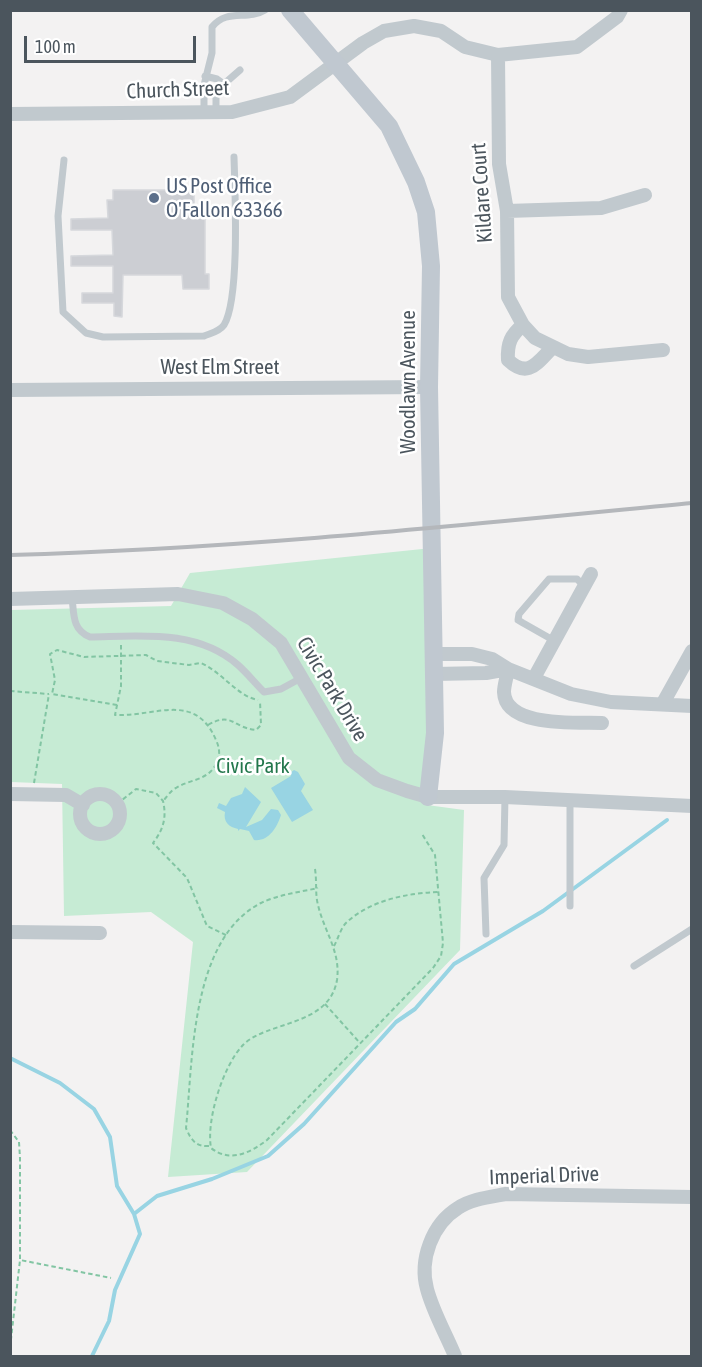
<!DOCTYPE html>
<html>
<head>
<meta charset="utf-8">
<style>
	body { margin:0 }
	#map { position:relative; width:702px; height:1367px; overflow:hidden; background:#f3f2f2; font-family:"Asap Condensed",sans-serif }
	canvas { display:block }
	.frame { position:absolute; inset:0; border:12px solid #4b555d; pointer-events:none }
	.scale { position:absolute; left:24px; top:36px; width:172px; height:27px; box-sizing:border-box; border:3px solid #4b555d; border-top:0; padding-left:8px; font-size:18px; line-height:21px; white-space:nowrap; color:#4b555d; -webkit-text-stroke:4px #fff; paint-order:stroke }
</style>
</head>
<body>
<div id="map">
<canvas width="702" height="1367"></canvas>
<div class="frame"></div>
<div class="scale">100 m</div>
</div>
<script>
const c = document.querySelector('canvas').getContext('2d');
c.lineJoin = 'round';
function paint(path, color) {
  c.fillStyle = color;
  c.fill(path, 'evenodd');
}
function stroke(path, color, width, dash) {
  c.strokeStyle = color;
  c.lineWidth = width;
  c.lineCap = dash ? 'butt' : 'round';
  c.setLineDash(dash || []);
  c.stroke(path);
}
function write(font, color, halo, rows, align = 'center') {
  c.font = font + ' "Asap Condensed",sans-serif';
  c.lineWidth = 5;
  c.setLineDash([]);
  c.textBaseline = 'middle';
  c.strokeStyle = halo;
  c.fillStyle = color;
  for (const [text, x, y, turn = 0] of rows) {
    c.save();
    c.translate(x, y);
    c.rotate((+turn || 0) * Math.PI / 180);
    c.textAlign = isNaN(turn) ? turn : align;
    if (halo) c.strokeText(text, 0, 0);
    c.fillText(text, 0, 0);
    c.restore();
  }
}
const green = new Path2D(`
	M432,548L427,805L464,810L460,950L247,1172L168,1177L193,942L151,912L64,916L62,784L11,782V610L171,606L190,573Z`);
const water = new Path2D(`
	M294,770L298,772L305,784L301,791L313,810L292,822L271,788L291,776L290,773Z
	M245,787L261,802L246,827L262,820L271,809L278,810L281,815C277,828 268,842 254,840L249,831L240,829L238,831V829C229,827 223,822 225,812L217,808L219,803L226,806L231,798L242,794Z`);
const stream = new Path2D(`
	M10,1058L60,1083L94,1109L110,1137L117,1186L134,1214L140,1234L115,1290L109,1321L92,1356
	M134,1214L157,1196L212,1179L268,1156L304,1124L396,1022L415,1009L454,964L543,911L667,820`);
const building = new Path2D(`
	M113,190H194V210H205V274H209V289H183L182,275H123L122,317L114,316V303H82V293H113V266H71V256L113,255L112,230H71V219L108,218L107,200H113Z`);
const path = new Path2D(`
	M121,645V686L115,715C155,717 195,691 216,740C221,751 220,759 213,769C203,781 188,780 176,788C171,790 167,797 163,801
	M10,691L49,694
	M117,705L52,694L55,680L50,654L57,650L84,657L146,655L157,661L189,665L201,663C223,673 237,696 258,700
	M208,725C232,711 233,728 256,730L261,725L260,701
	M34,783L49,694
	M117,804L136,789L156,793L163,801C167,818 163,830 153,843L187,878L207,926L228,936
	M315,869C317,882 315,894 318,905C324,931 341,952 337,980C329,1027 266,1021 243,1045C223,1066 206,1120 211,1148C230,1163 250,1153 267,1140L433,968L441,956L443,943L435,855L422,834
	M334,946C338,939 341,927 347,922C371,900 408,893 438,892
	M325,1004L360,1043
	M10,1130L19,1142L20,1158V1260L111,1278
	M209,1146C196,1147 191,1140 186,1128C193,1061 190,939 261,903C277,895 300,892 318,888
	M10,1348L20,1260`);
const lane = new Path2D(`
	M205,76L217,79L224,84L240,70
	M204,112V85L212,53V27C227,8 247,21 265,10
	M216,112V93L224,84
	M64,160L58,216L63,312L86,333L103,337L204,336C211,333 219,332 224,325C240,299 235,192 234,157
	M72,597C74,614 72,630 90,637C141,636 197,629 238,665C247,673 255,683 264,692L281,689L303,677
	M553,640L523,623L518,620L519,614L549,579H577L584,586
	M570,800V906
	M486,934L484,878L504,845L505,797
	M634,966L692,929`);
const street = new Path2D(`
	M498,55L499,164L507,211L508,297L523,325L535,338L568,354L588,357L663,350
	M10,114L232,112L290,97L363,43L384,31L414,26L441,31L465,47L498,55L577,47L617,17L621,10
	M507,211L601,208L645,195
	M523,325C511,335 507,343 508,360C528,379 537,363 552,348
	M10,390L429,387
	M10,599L178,594L223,603L252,619L281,643L349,758L377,780L407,791L428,797H505L692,806
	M434,654H472L492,659L508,669L571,694L611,702L692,706
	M508,669C507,677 504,685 504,692C505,728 578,722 602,723
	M434,674L486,673L508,669
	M534,678L591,574
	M663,703L692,651
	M10,794L66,795L83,805
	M80 814a20 20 0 1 1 40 0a20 20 0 1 1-40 0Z
	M10,932L100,933
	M455,1356C446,1334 433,1312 427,1289C419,1260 432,1224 458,1208C471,1199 490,1197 506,1194L692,1197`);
const secondary = new Path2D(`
	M290,10L389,126L416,182L426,212L431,266L429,387L435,733L428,797`);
const rail = new Path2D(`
	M10,555C238,549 465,525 692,503`);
const markers = [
	[154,198,6,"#5c6f8a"]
];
const streetNames = [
	["Church Street",178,90,-2],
	["Kildare Court",482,193,-94],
	["West Elm Street",220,367],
	["Woodlawn Avenue",408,382,-90],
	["Civic Park Drive",332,689,59],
	["Imperial Drive",544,1176,-2]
];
const serviceNames = [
	["US Post Office",166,186],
	["O'Fallon 63366",166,210]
];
const parkNames = [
	["Civic Park",253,766]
];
paint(green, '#c6ebd4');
paint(water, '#98d4e3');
stroke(stream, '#98d4e3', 4);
paint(building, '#ccced3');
stroke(building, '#d6d8dc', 1.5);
stroke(path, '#82c5a3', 2, [4.5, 3]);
stroke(lane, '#c1c9ce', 7);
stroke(street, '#c1c9ce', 14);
stroke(secondary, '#c0c8d0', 18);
stroke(rail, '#b4b7bb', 4);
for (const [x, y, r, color] of markers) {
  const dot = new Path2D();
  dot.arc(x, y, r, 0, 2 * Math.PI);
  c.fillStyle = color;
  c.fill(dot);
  stroke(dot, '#fff', 2);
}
write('21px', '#4b555d', '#fff', streetNames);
write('21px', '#4e5e75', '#fff', serviceNames, 'left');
write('21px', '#23774c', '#fff', parkNames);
</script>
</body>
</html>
